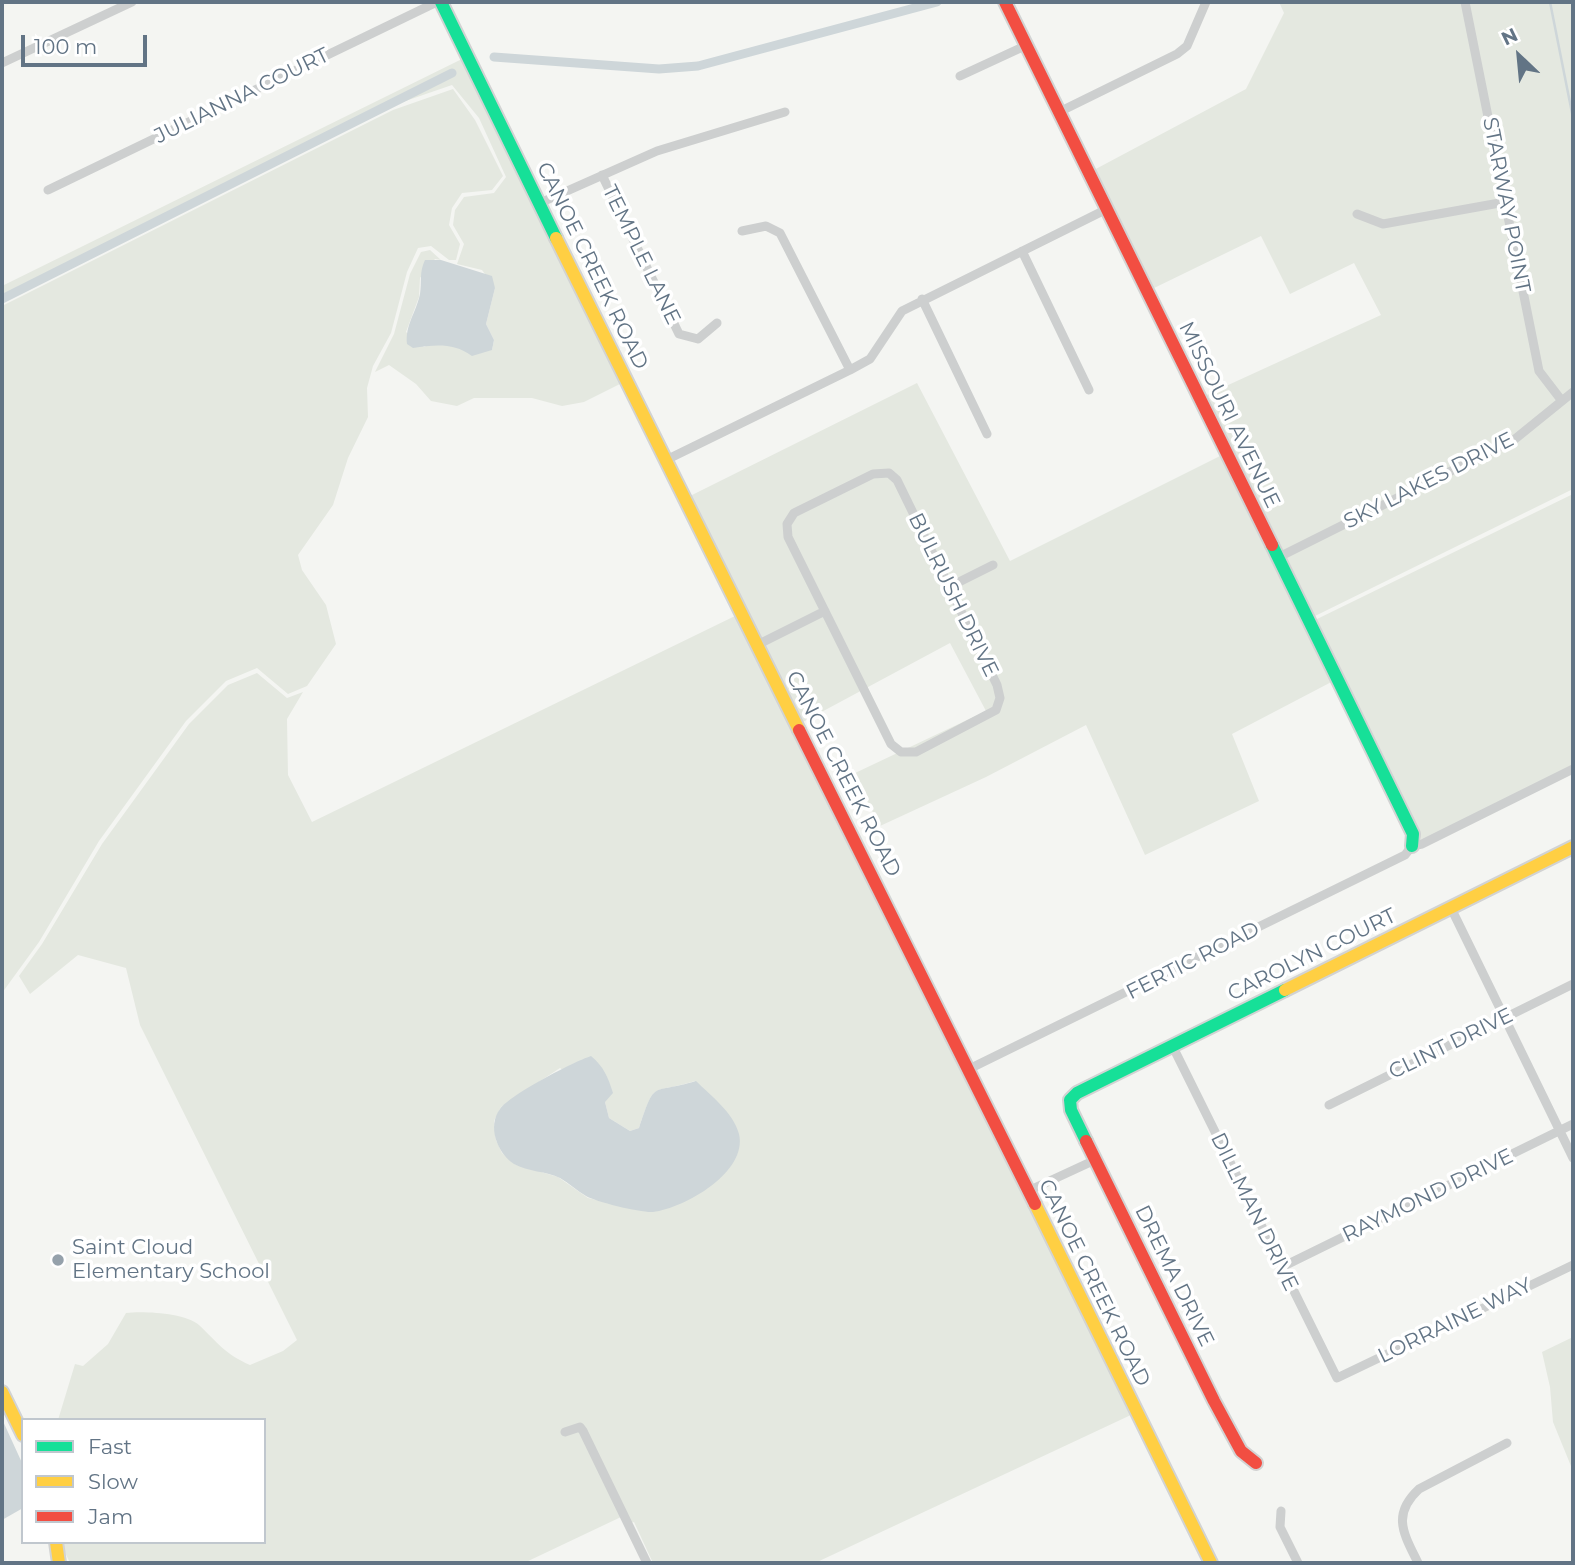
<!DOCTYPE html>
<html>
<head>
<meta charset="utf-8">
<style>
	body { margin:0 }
	#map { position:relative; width:1575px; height:1565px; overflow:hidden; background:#f4f5f2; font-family:Montserrat,sans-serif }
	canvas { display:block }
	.frame { position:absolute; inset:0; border:4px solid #627485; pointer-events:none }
	.legend { position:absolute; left:21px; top:1418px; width:245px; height:126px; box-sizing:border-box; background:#fff; border:2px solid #c0c7ce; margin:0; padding:9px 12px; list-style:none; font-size:21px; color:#627485 }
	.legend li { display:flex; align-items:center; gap:14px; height:35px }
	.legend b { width:35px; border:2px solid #c0c7ce }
	.north { position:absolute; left:1484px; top:21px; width:70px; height:70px; -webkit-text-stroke:5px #fff; paint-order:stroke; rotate:334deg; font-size:19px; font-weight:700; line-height:28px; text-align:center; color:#627485 }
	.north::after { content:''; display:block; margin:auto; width:24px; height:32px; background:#627485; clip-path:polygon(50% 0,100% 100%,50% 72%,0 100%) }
	.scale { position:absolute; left:21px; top:35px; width:126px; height:32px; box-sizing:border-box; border:4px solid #627485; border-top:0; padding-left:9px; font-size:21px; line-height:24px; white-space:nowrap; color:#627485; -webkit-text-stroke:5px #fff; paint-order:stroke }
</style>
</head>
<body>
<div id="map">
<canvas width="1575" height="1565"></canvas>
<div class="frame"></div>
<ul class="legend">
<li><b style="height:9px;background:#16e098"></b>Fast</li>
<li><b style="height:9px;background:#ffcf43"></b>Slow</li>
<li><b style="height:9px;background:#f24e42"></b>Jam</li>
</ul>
<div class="north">N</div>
<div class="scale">100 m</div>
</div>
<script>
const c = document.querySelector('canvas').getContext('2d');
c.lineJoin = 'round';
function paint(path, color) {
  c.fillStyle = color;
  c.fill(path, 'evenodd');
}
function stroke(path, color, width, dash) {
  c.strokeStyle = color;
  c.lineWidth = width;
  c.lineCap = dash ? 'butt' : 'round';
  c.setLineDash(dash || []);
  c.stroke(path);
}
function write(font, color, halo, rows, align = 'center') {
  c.font = font + ' Montserrat,sans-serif';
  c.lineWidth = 7;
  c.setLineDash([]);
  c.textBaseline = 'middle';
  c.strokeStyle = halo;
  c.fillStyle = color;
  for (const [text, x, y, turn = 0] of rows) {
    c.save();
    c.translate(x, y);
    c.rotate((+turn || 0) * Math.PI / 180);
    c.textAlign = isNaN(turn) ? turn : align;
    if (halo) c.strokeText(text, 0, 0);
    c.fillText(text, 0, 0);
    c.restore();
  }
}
const green = new Path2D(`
	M1279,2H1573V489L1313,617L1339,678L1232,734L1259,801L1145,855L1086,725L986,777L880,826L853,774L986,711L950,643L801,723L688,497L917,383L1010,561L1228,452L1202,397L1381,315L1354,263L1290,294L1261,236L1150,290L1092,171L1246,89L1284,13Z
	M464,58L622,383L584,402L562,406L532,398H474L457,406L431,401L416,384L389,365L375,372L394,334L410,274L421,252L430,250L441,260L435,259L420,278L419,297L406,332L424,347L431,343L492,350L494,340L486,324L495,288L482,270L457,264L464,244L453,225L455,210L464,197L494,193L506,177L479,118L452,85L391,106L2,301V286Z
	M453,89L475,120L503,176L492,190L462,193L452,208L449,225L460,244L456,260H449L431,246L418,248L407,272L391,333L373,366L367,388L368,417L348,458L333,505L298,555L302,570L326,605L336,644L307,686L288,694L257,668L226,681L186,721L99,841L39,942L2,993V306L393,110Z
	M1573,494V767L1422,841L1315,620Z
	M737,615L1133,1414L815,1563H653L634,1522L626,1524L621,1517L524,1563H70L60,1542H264V1420H58L75,1364L83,1366L108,1344L126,1313C144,1311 185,1313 199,1325C218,1343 225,1354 250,1365L283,1351L297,1340L140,1025L126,968L78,955L30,994L19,976L42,944L102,844L189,724L228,685L257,673L287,698L303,692L287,719L288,775L312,822ZM560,1068L605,1102L609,1118L630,1131L639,1128C656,1079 650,1095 695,1081L652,1212L588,1198L558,1177L515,1164L502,1153L496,1140L494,1121L501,1107Z
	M1573,1337V1471L1553,1422L1550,1387L1542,1352Z`);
const water = new Path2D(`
	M425,260H441L492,276L495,288L486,324L494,340L492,350L472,356C453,342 434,345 413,348L407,344C405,325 416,313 420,294C422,282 419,272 425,260Z
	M591,1056C604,1067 608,1077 613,1093L605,1102L609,1118L630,1131L639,1128C656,1078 650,1095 696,1081C711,1096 733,1112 739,1134C748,1172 685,1208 653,1212C642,1213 596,1202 586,1196C577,1191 569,1183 560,1178C546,1171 528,1172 514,1164C497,1153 487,1126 500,1109C511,1094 573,1062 591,1056Z
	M2,1419L23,1465V1508L2,1520Z`);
const stream = new Path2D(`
	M1550,2L1573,118`);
const canal = new Path2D(`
	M494,57L659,69L698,66L937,2
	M2,299L452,73`);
const street = new Path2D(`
	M1465,2L1539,371L1562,401
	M2,63L132,2
	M960,76L1027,45
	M1059,112L1177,54L1187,46L1206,2
	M602,175L679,334L698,339L717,323
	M48,190L437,2
	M540,203L657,151L785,112
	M1357,214L1383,224L1505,202
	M742,231L766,226L780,233L850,370
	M1022,251L1089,390
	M922,299L987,434
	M664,461L850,370L870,359L902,311L1105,210
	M889,473L897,480L997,685L1000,698L996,710L916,752H901L891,744L788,537L787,524L794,513L873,474Z
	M1277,558L1515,439L1573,392
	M949,587L993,565
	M757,645L825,611
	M1451,908L1573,1158
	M1172,1045L1337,1378L1573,1265
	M969,1069L1405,855L1412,846L1422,844L1573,769
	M1329,1105L1573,984
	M1028,1191L1095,1160
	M1282,1267L1573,1124
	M565,1432L580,1427L583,1431L647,1563
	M1281,1511L1280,1527L1298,1563
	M1418,1563C1404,1534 1391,1515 1419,1489L1507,1443`);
const fast = new Path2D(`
	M441,2L556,238
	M1272,545L1413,834L1412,846
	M1086,1141L1071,1110L1070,1100L1077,1093L1285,990`);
const slow = new Path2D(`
	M556,238L799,730
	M1285,990L1573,847
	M1035,1204L1211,1563
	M2,1392L23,1435
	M56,1542L59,1563`);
const jam = new Path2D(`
	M1005,2L1272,545
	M799,730L1035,1204
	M1086,1141L1214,1401L1241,1451L1256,1463`);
const markers = [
	[58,1260,7,"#95a1ab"]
];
const streetNames = [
	["JULIANNA COURT",242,96,-26],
	["STARWAY POINT",1506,205,79],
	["TEMPLE LANE",641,255,64],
	["CANOE CREEK ROAD",592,266,64],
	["MISSOURI AVENUE",1229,415,64],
	["SKY LAKES DRIVE",1429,481,-27],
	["BULRUSH DRIVE",953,595,64],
	["CANOE CREEK ROAD",843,774,63],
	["CAROLYN COURT",1312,955,-26],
	["FERTIC ROAD",1193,961,-27],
	["CLINT DRIVE",1451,1044,-26],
	["RAYMOND DRIVE",1428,1196,-26],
	["DILLMAN DRIVE",1254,1212,64],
	["DREMA DRIVE",1174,1276,64],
	["CANOE CREEK ROAD",1094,1283,64],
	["LORRAINE WAY",1455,1321,-26]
];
const poiNames = [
	["Saint Cloud",72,1248],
	["Elementary School",72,1272]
];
paint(green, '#e4e8e0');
paint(water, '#ced6d9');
stroke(stream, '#ced6d9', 2.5);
stroke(canal, '#ced6d9', 9);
stroke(fast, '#d2d3d3', 16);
stroke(slow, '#d2d3d3', 16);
stroke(jam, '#d2d3d3', 16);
stroke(street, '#cdcfcf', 9);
stroke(fast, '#16e098', 12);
stroke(slow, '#ffcf43', 12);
stroke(jam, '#f24e42', 12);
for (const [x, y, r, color] of markers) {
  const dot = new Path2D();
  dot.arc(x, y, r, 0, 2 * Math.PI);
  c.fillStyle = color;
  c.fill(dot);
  stroke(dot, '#fff', 2.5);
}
write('21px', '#627485', '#fff', streetNames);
write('21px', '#627485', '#fff', poiNames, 'left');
</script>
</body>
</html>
